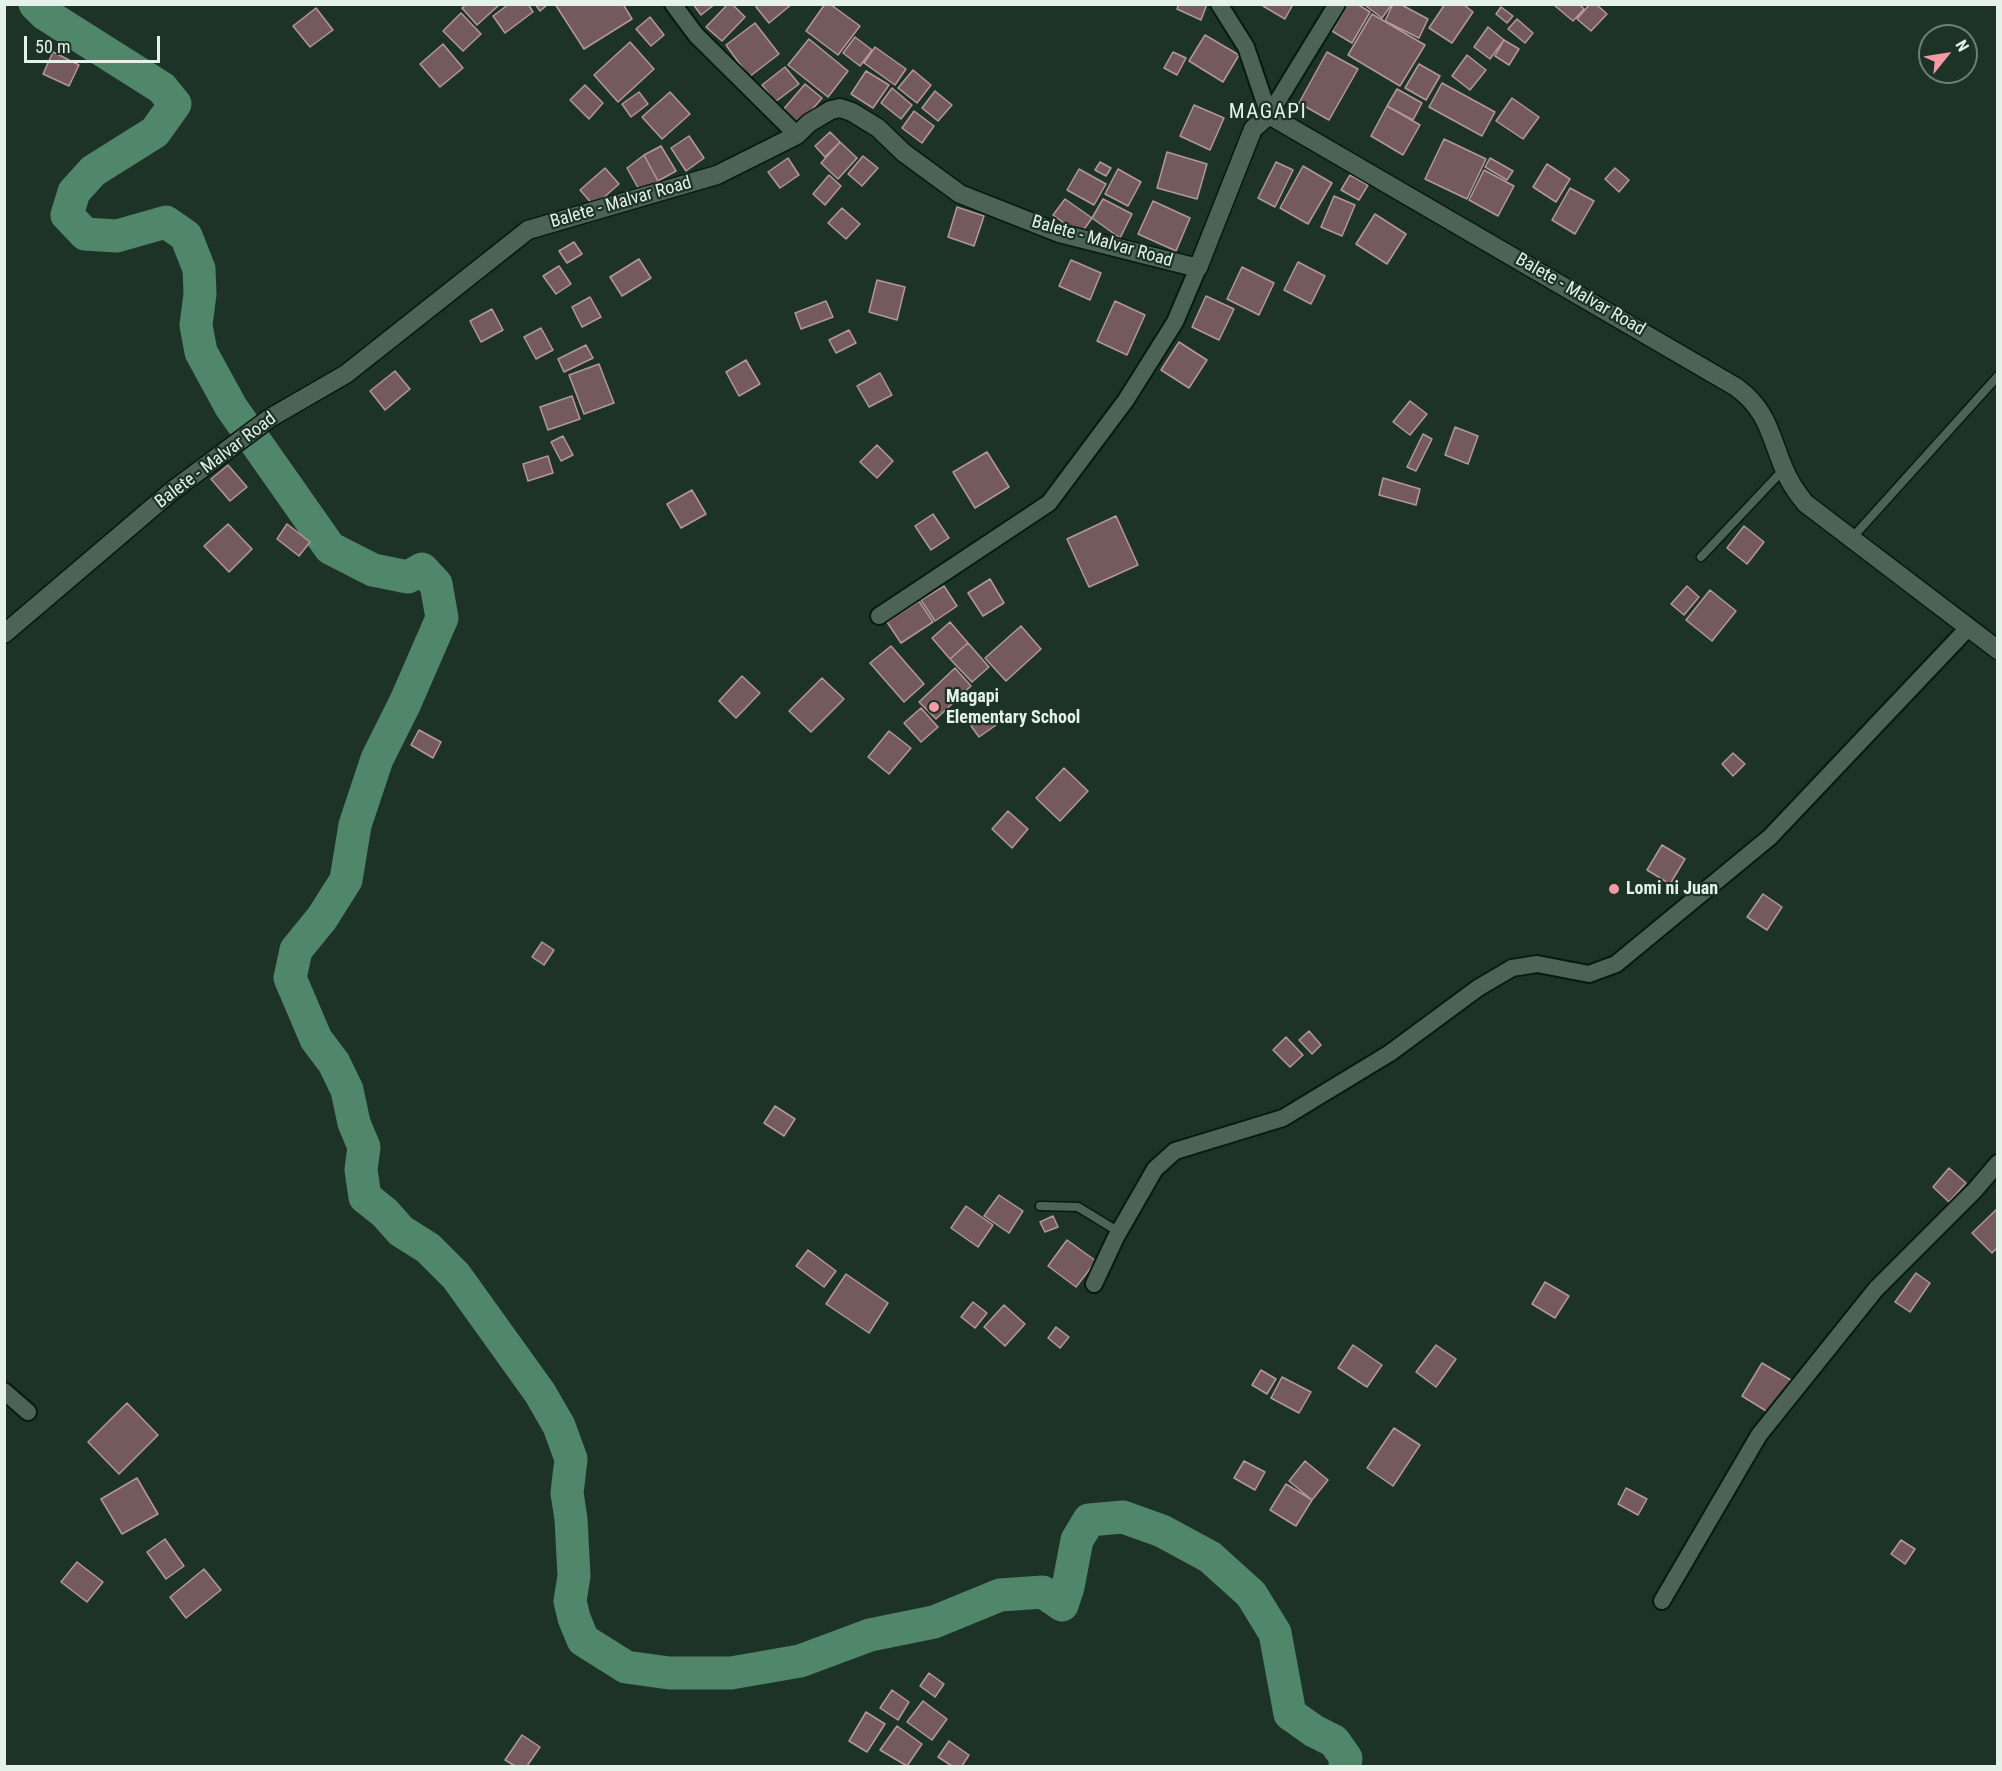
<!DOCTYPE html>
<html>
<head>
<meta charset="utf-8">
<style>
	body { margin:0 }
	#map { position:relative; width:2002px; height:1771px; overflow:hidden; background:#1e3327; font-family:"Roboto Condensed",sans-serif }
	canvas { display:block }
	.frame { position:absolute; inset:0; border:6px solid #e5f2ea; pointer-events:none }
	.north { position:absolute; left:1918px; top:24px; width:60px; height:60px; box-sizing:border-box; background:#1e3327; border:2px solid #6e7f75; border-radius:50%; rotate:60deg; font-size:16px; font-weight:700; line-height:24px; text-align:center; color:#e5f2ea }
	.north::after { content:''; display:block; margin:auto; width:21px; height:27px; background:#f49aa4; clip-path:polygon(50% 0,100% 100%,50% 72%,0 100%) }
	.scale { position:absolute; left:24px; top:36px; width:136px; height:27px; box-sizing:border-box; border:3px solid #e5f2ea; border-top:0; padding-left:8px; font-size:18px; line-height:21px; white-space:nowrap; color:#e5f2ea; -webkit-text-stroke:4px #1e3327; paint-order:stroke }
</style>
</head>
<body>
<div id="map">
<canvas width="2002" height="1771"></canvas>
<div class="frame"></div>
<div class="north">N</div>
<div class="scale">50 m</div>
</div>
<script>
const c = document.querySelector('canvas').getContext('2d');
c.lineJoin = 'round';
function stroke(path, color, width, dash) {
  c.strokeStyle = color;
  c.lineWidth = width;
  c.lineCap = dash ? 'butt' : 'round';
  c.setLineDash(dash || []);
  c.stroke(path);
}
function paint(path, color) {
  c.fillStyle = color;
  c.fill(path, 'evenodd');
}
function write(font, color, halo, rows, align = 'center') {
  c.font = font + ' "Roboto Condensed",sans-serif';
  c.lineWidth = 4.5;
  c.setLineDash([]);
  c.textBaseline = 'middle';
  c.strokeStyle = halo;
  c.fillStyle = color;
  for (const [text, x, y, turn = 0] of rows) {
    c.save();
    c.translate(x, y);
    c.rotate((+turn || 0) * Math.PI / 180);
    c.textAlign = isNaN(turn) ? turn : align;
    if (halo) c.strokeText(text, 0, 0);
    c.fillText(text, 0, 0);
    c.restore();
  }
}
const river = new Path2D(`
	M35,4L45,14L162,88L175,104L155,132L93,171L74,192L67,215L85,234L117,236L166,222L186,236L199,269L200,294L196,325L201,352L231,407L330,548L373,570L408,577L422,569L436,584L442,618L405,703L377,759L355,825L346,880L322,918L296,950L290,978L316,1039L334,1063L347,1090L354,1123L364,1147L361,1170L365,1197L385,1213L401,1231L428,1248L456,1276L540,1393L559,1426L571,1459L567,1493L571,1519L574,1576L570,1601L574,1618L583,1640L626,1667L669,1673H731L800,1661L870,1635L934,1622L1000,1595L1043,1592L1062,1605L1068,1587L1077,1540L1089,1520L1123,1517L1162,1531L1210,1557L1251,1594L1275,1633L1290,1714L1314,1731L1334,1741L1346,1758L1345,1766`);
const building = new Path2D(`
	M467,4H499V5L477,25L462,8Z
	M509,4H528L533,12L505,33L493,16Z
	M535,4H548L540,11Z
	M555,4H623L632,19L584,49Z
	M693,4H715L701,15Z
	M728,4H732L745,17L722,41L706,27Z
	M759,4H792L769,23L756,7Z
	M825,4H830L860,26L838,55L806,31Z
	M1179,4H1207L1201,20L1177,9Z
	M1264,4H1293L1285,19L1263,6Z
	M1348,4H1357L1370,12L1352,43L1332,31Z
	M1367,4H1392L1382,18L1366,6Z
	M1393,4H1400L1428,19L1419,38L1385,21Z
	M1445,4H1463L1473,12L1452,43L1429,28Z
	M1579,4L1584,9L1573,21L1554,5Z
	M1590,4H1596L1607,14L1591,31L1577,19Z
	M1501,7L1513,16L1507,23L1496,14Z
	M316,8L333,30L310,47L293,26Z
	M461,13L481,34L463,51L443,31Z
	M1372,14L1425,45L1400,86L1348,55Z
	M650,17L664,35L651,46L636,29Z
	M1517,19L1533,33L1525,43L1508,29Z
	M755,23L779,54L749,77L726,45Z
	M1488,27L1504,40L1490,59L1474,47Z
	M1205,35L1239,55L1223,82L1189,61Z
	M855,37L872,50L860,66L843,53Z
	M809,39L848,71L828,97L788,65Z
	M1504,40L1519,49L1509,65L1495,56Z
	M630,42L654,69L618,102L594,75Z
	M443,44L463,68L440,87L420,64Z
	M875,47L906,69L895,85L864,63Z
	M53,52L79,65L69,86L43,74Z
	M1173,52L1186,58L1177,75L1164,68Z
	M1327,52L1358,69L1329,120L1299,103Z
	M1467,55L1486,70L1470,90L1452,76Z
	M1419,64L1440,76L1426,100L1405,88Z
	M785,67L799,84L775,102L762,85Z
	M913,70L931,85L917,103L898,88Z
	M866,71L889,85L873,108L851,94Z
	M1442,83L1495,112L1482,136L1429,107Z
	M805,84L822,98L799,125L782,111Z
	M585,85L603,103L589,119L570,100Z
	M892,88L912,105L901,119L881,103Z
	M1397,89L1422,103L1413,120L1387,106Z
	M935,91L952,105L938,121L922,108Z
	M639,92L648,104L631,117L622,104Z
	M670,92L690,114L662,139L642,117Z
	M1512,98L1539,117L1523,139L1496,121Z
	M1194,105L1224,118L1210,150L1180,136Z
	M1387,106L1420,125L1403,155L1371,136Z
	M914,111L934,126L922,143L902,128Z
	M830,132L840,142L825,157L815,146Z
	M689,136L704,158L686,171L671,148Z
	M1444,139L1486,159L1467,199L1425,179Z
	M840,142L857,158L838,179L821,163Z
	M661,146L676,171L658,181L644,155Z
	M1167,152L1207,164L1197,199L1157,188Z
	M644,155L658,181L641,193L627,168Z
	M863,156L878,168L862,186L848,174Z
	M788,158L799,175L780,188L768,172Z
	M1490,158L1513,171L1507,180L1485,167Z
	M1100,162L1111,168L1106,176L1095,170Z
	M1276,162L1293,170L1275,207L1258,198Z
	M1547,164L1570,179L1556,202L1533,187Z
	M1303,166L1332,183L1308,224L1280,208Z
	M605,168L619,184L594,206L580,190Z
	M1615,168L1629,180L1619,192L1605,179Z
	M1079,169L1106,184L1094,205L1067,190Z
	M1118,169L1141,182L1128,206L1105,194Z
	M1484,170L1514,186L1498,216L1469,200Z
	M829,175L841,186L825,205L813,194Z
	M1350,175L1368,185L1359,200L1341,190Z
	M1570,188L1594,201L1575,234L1552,220Z
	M1334,196L1355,205L1342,236L1321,227Z
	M1065,199L1092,218L1080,235L1053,215Z
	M1103,199L1132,214L1120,238L1092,218Z
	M1153,201L1190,218L1176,251L1138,234Z
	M957,207L984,216L974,246L948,237Z
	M842,208L860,224L846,239L828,223Z
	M1375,214L1406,234L1387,264L1356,244Z
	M574,242L582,254L567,263L559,251Z
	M639,259L651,278L622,296L610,277Z
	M1071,260L1101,273L1090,300L1059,286Z
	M1298,262L1325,276L1311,304L1284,290Z
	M559,266L571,284L556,294L543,276Z
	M1242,267L1274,283L1259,315L1227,299Z
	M877,280L905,287L897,320L869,312Z
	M1206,296L1234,309L1219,340L1192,327Z
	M590,297L601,317L582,327L572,307Z
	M826,301L833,317L801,329L795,313Z
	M1115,301L1145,315L1127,355L1097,341Z
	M492,309L503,330L481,342L470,321Z
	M541,328L553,350L536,359L524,337Z
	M849,330L856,343L836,353L829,340Z
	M1179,342L1207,360L1189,388L1161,370Z
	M586,345L593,358L564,372L558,359Z
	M746,360L760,384L739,396L726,372Z
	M599,364L614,403L584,414L569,375Z
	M395,371L410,389L385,410L370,391Z
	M880,373L892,395L869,407L857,386Z
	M572,396L580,419L548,430L540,407Z
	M1410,401L1427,414L1410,435L1393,422Z
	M1455,427L1478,436L1468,464L1445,455Z
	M1423,434L1432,439L1416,471L1407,467Z
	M563,436L573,455L561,461L551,442Z
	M877,445L893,461L877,478L860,462Z
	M987,452L1009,487L975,508L953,472Z
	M548,456L553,473L528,481L523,464Z
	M228,465L247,487L230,501L211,479Z
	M1383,478L1420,489L1416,505L1379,495Z
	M692,490L706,514L681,528L667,504Z
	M933,514L949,538L931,550L915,526Z
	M1116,516L1138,565L1089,587L1067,539Z
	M228,524L252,549L229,572L204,546Z
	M287,524L310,542L299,556L277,539Z
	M1744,526L1764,542L1747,564L1727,548Z
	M990,579L1004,603L983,616L968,593Z
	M944,586L957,606L935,621L921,600Z
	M1687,586L1699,597L1684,615L1671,604Z
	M1710,590L1736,611L1712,641L1686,620Z
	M919,601L933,622L901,643L887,622Z
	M950,622L968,643L950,659L932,638Z
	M1021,626L1041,649L1006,681L985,658Z
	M968,643L989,667L972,682L950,659Z
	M891,646L924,684L904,702L870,663Z
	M955,668L971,686L936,719L919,702Z
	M742,676L760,693L736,718L719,701Z
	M822,678L844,699L811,732L789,711Z
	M921,708L938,727L921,742L904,723Z
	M992,712L999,723L979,737L971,726Z
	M419,730L441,742L433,758L411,745Z
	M889,731L911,748L889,774L868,757Z
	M1733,753L1745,764L1733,776L1722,764Z
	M1064,768L1088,791L1060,821L1036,798Z
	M1008,811L1028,829L1012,848L992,829Z
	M1662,845L1685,859L1670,884L1647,870Z
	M1763,894L1782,907L1767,930L1747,917Z
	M542,942L554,950L544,965L532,957Z
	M1309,1031L1321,1045L1312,1054L1299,1040Z
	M1286,1037L1303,1055L1290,1067L1273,1050Z
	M775,1106L795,1119L784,1136L764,1123Z
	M1949,1168L1966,1183L1949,1202L1933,1187Z
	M999,1195L1023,1211L1009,1233L984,1216Z
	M966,1206L993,1225L978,1247L951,1228Z
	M1998,1208V1247L1992,1253L1972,1233Z
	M1053,1216L1058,1227L1045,1232L1040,1222Z
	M1067,1240L1096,1261L1076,1287L1048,1266Z
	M808,1250L836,1271L824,1287L796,1266Z
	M1916,1273L1930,1283L1910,1312L1895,1302Z
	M846,1274L888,1303L869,1333L826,1304Z
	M1545,1282L1569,1296L1555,1318L1532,1304Z
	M973,1302L987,1313L975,1328L961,1317Z
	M1004,1305L1025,1324L1005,1346L984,1327Z
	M1056,1327L1069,1337L1060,1348L1048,1338Z
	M1353,1345L1382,1365L1367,1387L1338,1368Z
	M1436,1345L1456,1359L1436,1387L1416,1372Z
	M1762,1363L1791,1380L1771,1414L1742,1396Z
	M1261,1370L1276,1379L1267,1394L1252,1385Z
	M1282,1377L1311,1392L1299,1413L1271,1398Z
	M127,1403L158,1435L119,1474L88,1442Z
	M1394,1428L1420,1445L1393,1486L1367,1468Z
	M1244,1461L1265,1472L1255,1490L1234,1478Z
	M1305,1461L1328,1480L1312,1500L1289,1481Z
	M137,1478L158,1514L122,1534L101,1499Z
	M1286,1484L1312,1500L1296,1526L1270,1510Z
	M1626,1488L1647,1499L1638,1515L1618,1504Z
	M165,1539L184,1566L166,1579L147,1552Z
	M1901,1540L1915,1549L1905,1564L1891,1554Z
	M77,1562L103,1582L87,1602L61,1582Z
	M204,1569L221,1590L186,1618L170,1597Z
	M929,1673L944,1684L935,1697L920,1686Z
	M892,1690L909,1702L898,1720L880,1708Z
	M923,1701L947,1719L932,1740L907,1722Z
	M866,1712L885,1724L867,1752L849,1741Z
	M897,1726L922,1744L907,1766L880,1750Z
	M522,1735L540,1747L527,1766H515L505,1760Z
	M949,1741L969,1755L962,1766H952L938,1757Z`);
const lane = new Path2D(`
	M1852,538L1998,376
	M1701,557L1783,470
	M1040,1206L1078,1207L1119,1232`);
const street = new Path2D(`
	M673,4L696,35L797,135
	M1219,4L1246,47L1269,115
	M1269,115L1337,4
	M879,616L1049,503L1126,400L1175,322L1198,268
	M1094,1284L1116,1237L1155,1169L1175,1151L1283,1118L1390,1053L1478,988L1512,968L1537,964L1589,974L1616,964L1770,837L1969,627
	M4,1391L28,1412
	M1662,1601L1759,1435L1876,1289L1975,1190L1998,1163`);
const secondary = new Path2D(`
	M4,634L172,491L270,418L346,374L528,230L717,175L797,135L809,123L831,110L840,108L852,112L878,128L904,153L960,194L1059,233L1198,268L1253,129L1269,115L1736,387C1769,411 1770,437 1785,471C1790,483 1797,493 1805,503L1998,650`);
const markers = [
	[934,707,6,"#f49aa4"],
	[1614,889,6,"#f49aa4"]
];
const streetNames = [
	["Balete - Malvar Road",621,203,-16],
	["Balete - Malvar Road",1102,242,16],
	["Balete - Malvar Road",1580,295,30],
	["Balete - Malvar Road",216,461,-37]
];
const poiNames = [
	["Magapi",946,697],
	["Elementary School",946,718],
	["Lomi ni Juan",1626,889]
];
const quarterNames = [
	["MAGAPI",1268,113]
];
stroke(river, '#508669', 33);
paint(building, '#745a5c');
stroke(building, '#b49799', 1.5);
stroke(lane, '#061a10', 11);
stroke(street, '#061a10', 20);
stroke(secondary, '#061a10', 21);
stroke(lane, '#4c6356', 8);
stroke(street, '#4c6356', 16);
stroke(secondary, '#4c6356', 18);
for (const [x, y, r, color] of markers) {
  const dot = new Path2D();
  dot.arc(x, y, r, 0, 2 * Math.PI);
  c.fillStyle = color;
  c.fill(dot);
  stroke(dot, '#1e3327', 2);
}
write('18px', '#e5f2ea', '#1e3327', streetNames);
write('bold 18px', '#e5f2ea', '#1e3327', poiNames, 'left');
c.letterSpacing = '1.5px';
write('21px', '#e5f2ea', '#1e3327', quarterNames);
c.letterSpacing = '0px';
</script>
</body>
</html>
